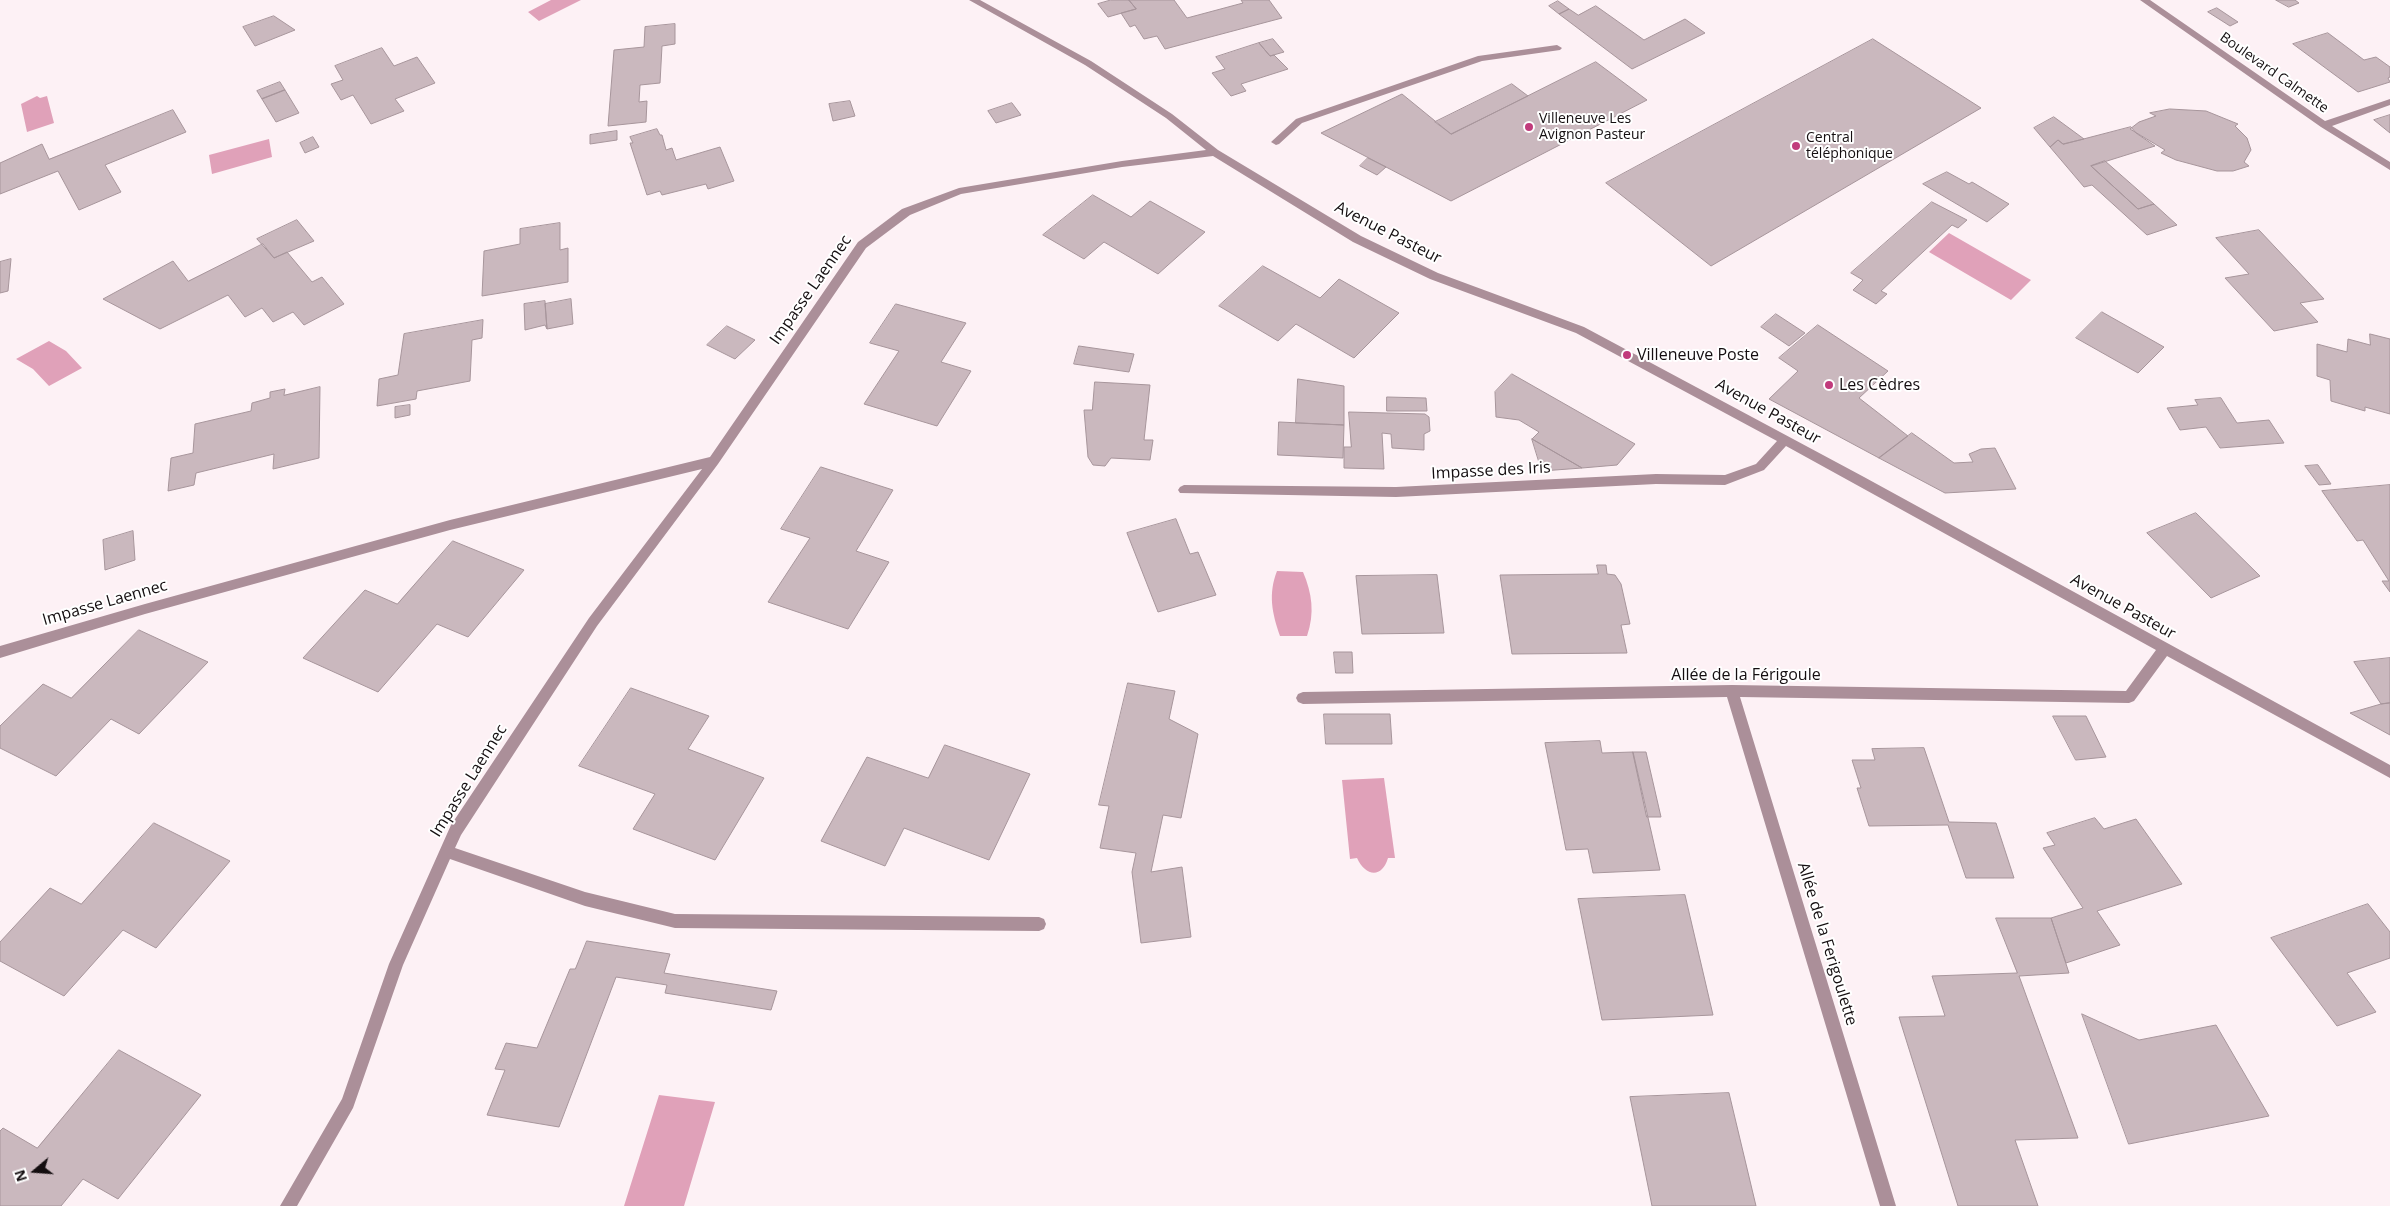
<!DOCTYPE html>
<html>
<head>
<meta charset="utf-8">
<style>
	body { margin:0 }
	#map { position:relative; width:2390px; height:1206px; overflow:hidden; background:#fdf1f5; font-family:"Open Sans",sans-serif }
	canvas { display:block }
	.north { position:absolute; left:10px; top:1146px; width:50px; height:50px; -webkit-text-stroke:4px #fff; paint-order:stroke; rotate:252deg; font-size:14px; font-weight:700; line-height:20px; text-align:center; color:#140e10 }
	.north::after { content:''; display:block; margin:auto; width:18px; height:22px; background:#140e10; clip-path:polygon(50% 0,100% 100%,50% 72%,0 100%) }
</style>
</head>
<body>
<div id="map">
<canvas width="2390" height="1206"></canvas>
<div class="north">N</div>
</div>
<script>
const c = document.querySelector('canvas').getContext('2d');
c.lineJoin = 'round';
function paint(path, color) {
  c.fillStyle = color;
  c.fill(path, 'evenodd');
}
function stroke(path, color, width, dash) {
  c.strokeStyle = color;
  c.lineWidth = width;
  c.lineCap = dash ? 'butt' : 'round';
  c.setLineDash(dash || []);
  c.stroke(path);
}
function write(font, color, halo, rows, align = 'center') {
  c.font = font + ' "Open Sans",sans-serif';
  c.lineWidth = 4;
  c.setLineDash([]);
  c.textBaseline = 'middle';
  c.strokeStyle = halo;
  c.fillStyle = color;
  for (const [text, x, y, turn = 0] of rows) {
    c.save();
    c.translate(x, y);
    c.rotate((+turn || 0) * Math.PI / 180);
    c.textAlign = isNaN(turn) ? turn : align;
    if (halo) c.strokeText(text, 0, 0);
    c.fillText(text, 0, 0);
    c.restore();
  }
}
const water = new Path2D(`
	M551,0H581L539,21L528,12Z
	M37,96L40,98L47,96L54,123L27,132L21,104Z
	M269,139L272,157L212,174L209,155Z
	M1949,233L2031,280L2011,300L1929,252Z
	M49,341L66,351L82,368L49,386L33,369L16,359Z
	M1277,571L1303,572C1312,593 1315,613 1307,636H1280C1272,613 1268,594 1277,571Z
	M1384,778L1395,858H1388C1382,879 1365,876 1357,858L1350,859L1342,780Z
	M659,1095L715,1102L684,1206H624Z`);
const building = new Path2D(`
	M1111,0H1129L1136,9L1108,17L1098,4Z
	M1129,0H1174L1187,18L1243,3L1241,0H1269L1282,18L1165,49L1157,36L1144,39L1135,25L1130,27L1121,13L1136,9Z
	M2276,0H2295L2299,3L2289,7Z
	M1558,1L1569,9L1559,14L1549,6Z
	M1596,6L1644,40L1685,19L1705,33L1632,69L1559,14L1569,9L1578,15Z
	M2217,8L2238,22L2230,26L2208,12Z
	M274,16L295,30L255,46L243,27Z
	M675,24V44L662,46L660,83L640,85L639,102L647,101L646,122L608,126L614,50L644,47L645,27Z
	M2328,33L2364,60L2376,57L2390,67V77L2388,78L2390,82L2358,92L2293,44Z
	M1273,39L1284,52L1270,56L1259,43Z
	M1873,39L1981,108L1711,266L1606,183Z
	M1259,43L1270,56L1274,55L1288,69L1241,84L1246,91L1231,96L1212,73L1225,69L1216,57Z
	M382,48L394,66L417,57L435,83L395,99L404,111L371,124L353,95L341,100L331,84L343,80L335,66Z
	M1596,62L1647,100L1451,201L1321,133L1402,94L1451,134Z
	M280,82L285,90L262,99L257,91Z
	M1512,84L1528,96L1451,134L1435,122Z
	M285,90L299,113L276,122L262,99Z
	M850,101L855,116L833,121L829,104Z
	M1012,103L1021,115L996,123L988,111Z
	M2170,109L2206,111L2238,124L2235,126L2247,138L2251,150L2244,162L2249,166L2233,171H2217L2176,160L2161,153L2165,150L2130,129L2139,122L2156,116L2150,113Z
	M173,110L186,132L105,165L121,192L79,210L58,171L0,194V163L42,144L49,159Z
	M2390,115V133L2374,120Z
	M2054,117L2084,139L2063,144L2058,140L2050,147L2034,128Z
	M2131,127L2136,133L2155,146L2091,166L2138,209L2154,204L2177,225L2147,235L2092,185L2084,187L2050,147L2058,140L2063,144Z
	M657,129L660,135H662L666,150L672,148L676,160L720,147L734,181L708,189L706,184L662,195L660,191L647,195L630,143H633L630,137Z
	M617,131V140L590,144V135Z
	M313,137L319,147L305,153L300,143Z
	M1368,158L1386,167L1377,175L1360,166Z
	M2105,161L2154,204L2138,209L2091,166Z
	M1947,172L1969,184L1972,182L2009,204L1987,222L1923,184Z
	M1093,195L1131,217L1150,201L1205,232L1158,274L1104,242L1084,259L1043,235Z
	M1932,202L1967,220L1958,228L1952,225L1881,291L1887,294L1876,304L1853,290L1863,280L1851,273Z
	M297,220L314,241L274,258L257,239Z
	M560,223V250L568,248V282L482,296L484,251L520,244V229Z
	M2259,230L2324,299L2300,303L2318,322L2274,331L2225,278L2249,274L2216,238Z
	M263,244L274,258L287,252L312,282L322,277L344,304L304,325L293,312L273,322L262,308L245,317L228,295L160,329L103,299L173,261L188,281Z
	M11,259L8,291L0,293V262Z
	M1263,266L1320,298L1339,279L1399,313L1354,358L1296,324L1278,341L1219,306Z
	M571,299L573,324L547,329L545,304Z
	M545,301L547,329L545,325L525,330L524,304Z
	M896,304L966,323L941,362L971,371L937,426L864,404L899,351L870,343Z
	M2102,312L2164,347L2138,373L2076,338Z
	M1776,314L1805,333L1789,346L1761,327Z
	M483,320L482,338L472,340L470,381L417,391L416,399L377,406L379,379L398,375L404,334Z
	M1818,325L1888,371L1859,398L1908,436L1879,458L1769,399L1798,371L1779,358Z
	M727,326L755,340L735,359L707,345Z
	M2370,334L2390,339V414L2365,407V411L2331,401L2330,380L2317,376V344L2347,352L2348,339L2370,345Z
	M1079,346L1134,354L1129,372L1074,364Z
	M1512,374L1635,444L1617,465L1582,468L1532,439L1539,432L1519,420L1496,417L1495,392Z
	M1298,379L1344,386V425L1296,423Z
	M1095,382L1150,385L1144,440H1153L1150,460L1111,458L1105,466L1093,465L1088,457L1084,410H1092Z
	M320,387L319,458L273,469L274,454L196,473L194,485L168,491L171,458L193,453L195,424L251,411L252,403L270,398V392L285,389L284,395Z
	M1387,397L1426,398L1427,411H1387Z
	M2221,398L2237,423L2269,420L2284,443L2220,448L2206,427L2180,430L2167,408L2198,405L2195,400Z
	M410,405V415L395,418V407Z
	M1349,412L1425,414L1429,417L1430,431L1424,434V450L1392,448L1391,434L1382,433L1384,469L1344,468V447H1351Z
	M1279,422L1344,425L1343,458L1278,455Z
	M1912,433L1954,463L1973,462L1969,454L1981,449L1995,448L2016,489L1945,493L1879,458Z
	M1532,439L1582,468L1542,471Z
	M2318,465L2331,484L2319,485L2305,466Z
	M821,467L893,490L856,551L889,562L848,629L768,602L810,538L781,529Z
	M2390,485V592L2382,581H2389L2363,540L2357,541L2322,491Z
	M2196,513L2260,576L2211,598L2147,533Z
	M1176,519L1190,554L1198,552L1216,595L1158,612L1127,533Z
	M133,531L135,560L105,570L103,540Z
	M453,541L524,570L468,637L437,624L378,692L303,658L365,590L397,604Z
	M1597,565H1606L1607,574L1615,575L1621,584L1630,624L1621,625L1627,653L1512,654L1500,575L1598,574Z
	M1437,575L1444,633L1362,634L1356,576Z
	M139,630L208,662L139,734L111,719L56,776L0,748V726L43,684L71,698Z
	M1334,652H1352L1353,673H1336Z
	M2390,658V703L2381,704L2354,662Z
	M1128,683L1175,691L1169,719L1198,734L1181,818L1163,815L1151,872L1182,867L1191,937L1141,943L1132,872L1136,853L1100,848L1109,806L1099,805Z
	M631,688L709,716L688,749L764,778L715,860L633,829L655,794L579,766Z
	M2390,703V735L2350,713L2381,704Z
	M1324,714H1390L1392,744H1326Z
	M2053,716H2086L2106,757L2076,760Z
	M1600,741L1602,753L1633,752L1660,870L1593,873L1588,849L1566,850L1545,743Z
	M945,745L1030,774L989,860L904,828L885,866L821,841L867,757L928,778Z
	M1924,748L1949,822L1996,823L2014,878H1966L1948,825L1869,826L1857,788H1861L1852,760H1875L1872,749Z
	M1633,752H1646L1661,817H1647Z
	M2095,818L2104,829L2136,819L2182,884L2097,911L2120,945L2066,963L2051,918L2083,908L2043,848L2055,845L2047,833Z
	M154,823L230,861L156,948L123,930L64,996L0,961V942L50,888L81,904Z
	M1685,895L1713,1015L1602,1020L1578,899Z
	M2368,904L2390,932V958L2347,973L2376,1012L2337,1026L2271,938Z
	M1996,918H2051L2069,973L2019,976L2078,1138L2015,1140L2038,1206H1958L1899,1017L1945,1016L1932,976L2017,973Z
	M587,941L670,954L664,973L777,991L771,1010L665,993L667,985L616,977L559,1127L487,1115L505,1070L495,1069L506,1043L537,1048L570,969H575Z
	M2082,1014L2139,1040L2216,1025L2269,1116L2129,1144Z
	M119,1050L201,1095L118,1199L83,1179L61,1206H0V1131L3,1128L37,1148Z
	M1729,1093L1756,1206H1652L1630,1097Z`);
const minor = new Path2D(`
	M969,0H980L1091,61L1172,114L1218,150L1361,236L1438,273L1584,327L1864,477L2390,765V778L2167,656L2134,701L2129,703L1740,697L1896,1206H1880L1727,697L1303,704L1298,702L1296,698L1298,694L1303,692L1732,685L2126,691L2156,650L1786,446L1764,470L1725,485L1656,484L1396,497L1180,493L1178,490L1180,487L1184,485L1396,487L1656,474L1725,475L1756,464L1777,441L1576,333L1430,279L1353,242L1213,156L1122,167L961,194L910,215L866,248L718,464L597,626L461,835L455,848L585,892L675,914L1039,917L1044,919L1046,924L1044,929L1039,931L675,928L585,906L450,859L403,965L353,1108L297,1206H280L342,1099L389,964L451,825L589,618L702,469L450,530L145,614L0,658V646L145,604L450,520L710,457L858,242L902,209L959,188L1122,161L1206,150L1166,118L1085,65Z
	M2140,0H2150L2325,121L2390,99V105L2332,126L2390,162V170L2321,127Z
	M1557,45L1562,48L1560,50L1482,61L1302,123L1279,144L1276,145L1271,142L1296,119L1478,56Z`);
const markers = [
	[1529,127,5,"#c13b7c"],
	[1796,146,5,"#c13b7c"],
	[1627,355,5,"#c13b7c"],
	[1829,385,5,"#c13b7c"]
];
const farStreetnames = [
	["Boulevard Calmette",2274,73,35]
];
const farPoinames = [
	["Villeneuve Les",1539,119],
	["Avignon Pasteur",1539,135],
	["Central",1806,138],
	["téléphonique",1806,154]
];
const streetNames = [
	["Avenue Pasteur",1388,233,27],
	["Impasse Laennec",811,290,-55],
	["Avenue Pasteur",1768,412,29],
	["Impasse des Iris",1491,471,-3],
	["Impasse Laennec",105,603,-16],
	["Avenue Pasteur",2123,607,29],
	["Allée de la Férigoule",1746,675],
	["Impasse Laennec",469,781,-58],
	["Allée de la Ferigoulette",1827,944,73]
];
const poiNames = [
	["Villeneuve Poste",1637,355],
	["Les Cèdres",1839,385]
];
paint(water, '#e0a1b9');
paint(building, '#cab8be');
stroke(building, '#a7959b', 1);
paint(minor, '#ab8f99');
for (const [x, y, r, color] of markers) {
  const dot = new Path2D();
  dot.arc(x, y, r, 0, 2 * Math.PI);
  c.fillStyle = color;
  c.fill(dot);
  stroke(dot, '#fff', 2);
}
write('14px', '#140e10', '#fff', farStreetnames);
write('14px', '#140e10', '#fff', farPoinames, 'left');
write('16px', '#140e10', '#fff', streetNames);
write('16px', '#140e10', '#fff', poiNames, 'left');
</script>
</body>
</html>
